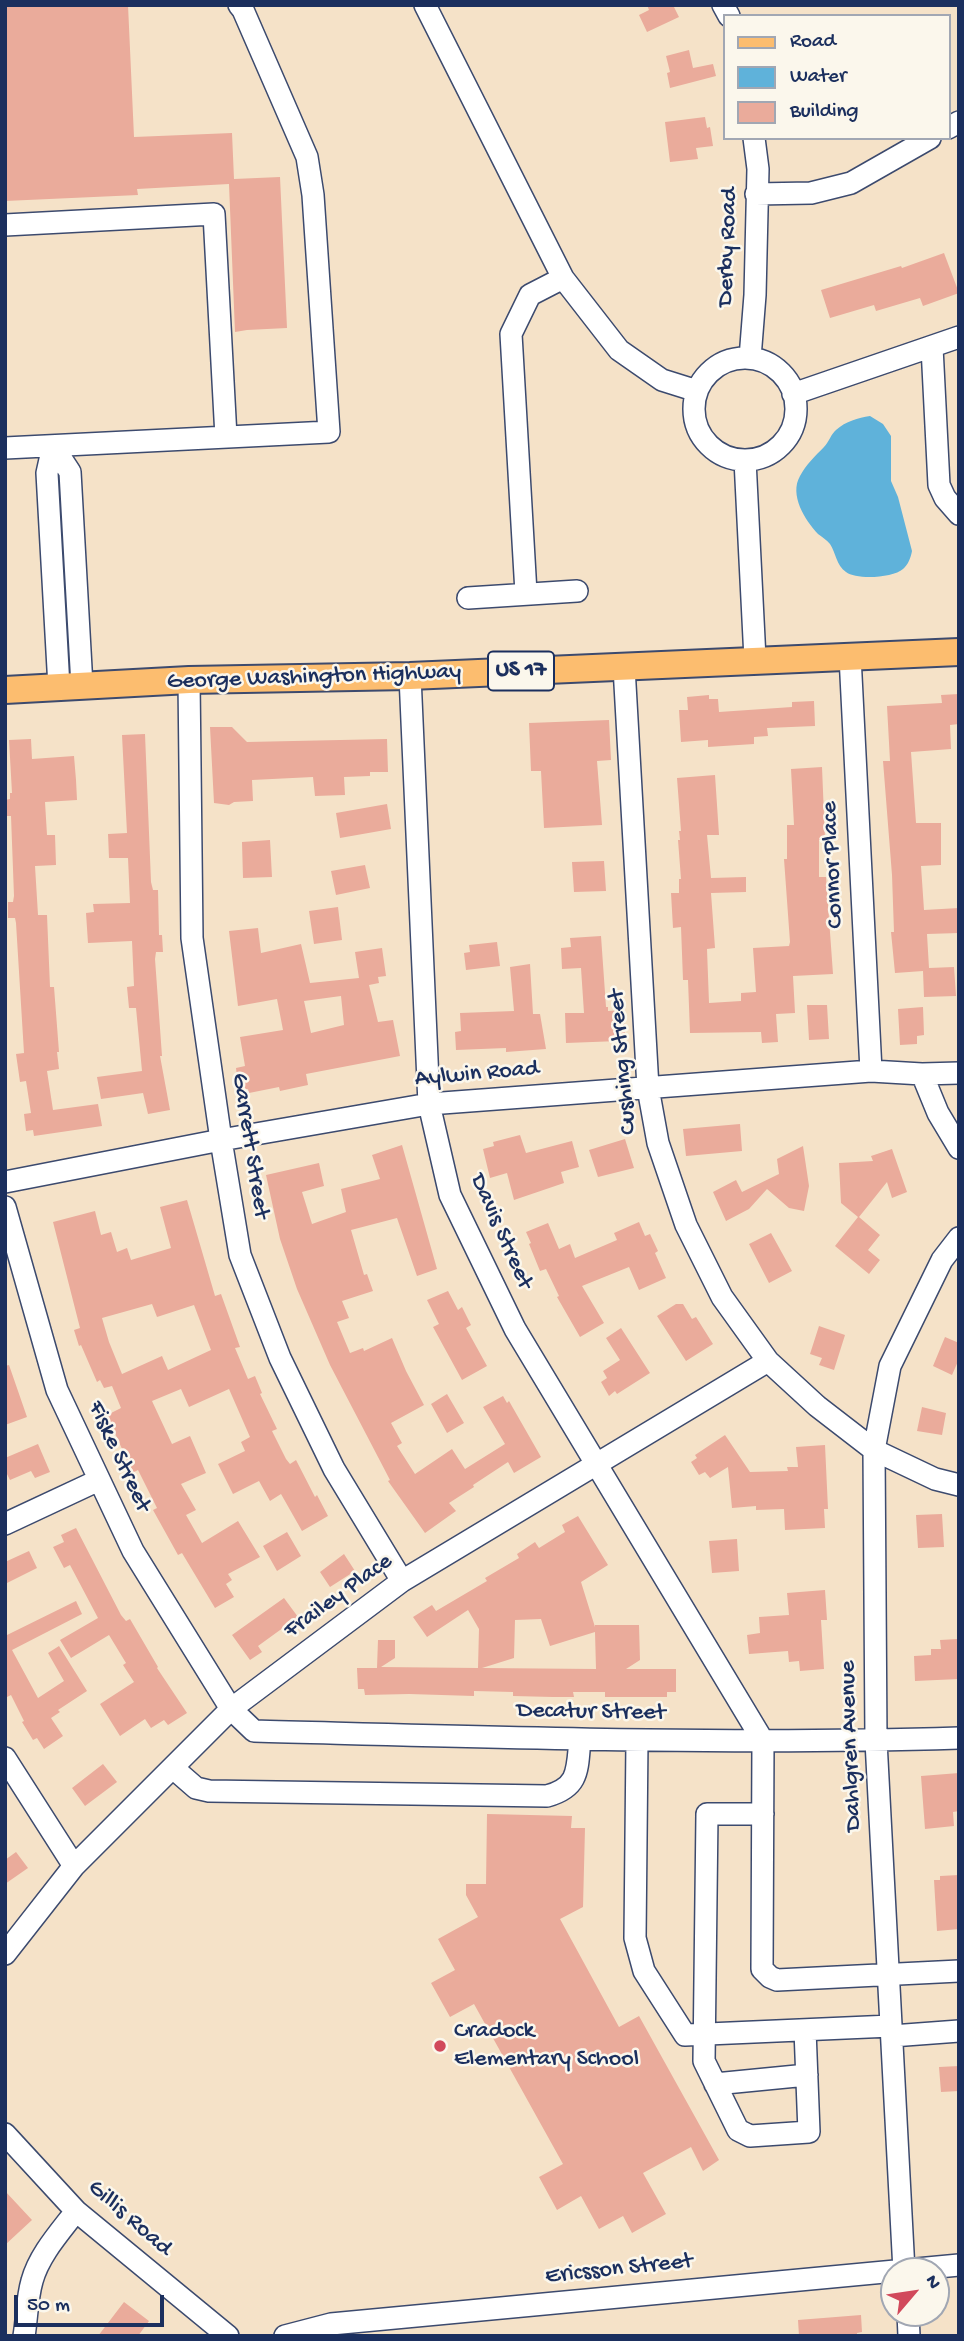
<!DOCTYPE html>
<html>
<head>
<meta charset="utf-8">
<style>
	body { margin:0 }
	#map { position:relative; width:964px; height:2341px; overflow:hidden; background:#f5e2c8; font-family:"Gochi Hand",sans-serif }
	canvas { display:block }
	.frame { position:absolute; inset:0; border:7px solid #1b2f5e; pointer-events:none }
	.legend { position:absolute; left:723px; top:14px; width:228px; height:126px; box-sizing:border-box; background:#fbf7ec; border:2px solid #a1a7b3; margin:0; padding:9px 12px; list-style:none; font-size:21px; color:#1b2f5e }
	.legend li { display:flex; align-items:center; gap:14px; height:35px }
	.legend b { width:35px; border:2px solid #a1a7b3 }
	.north { position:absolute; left:880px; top:2257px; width:70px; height:70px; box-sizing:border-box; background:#fbf7ec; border:2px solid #a1a7b3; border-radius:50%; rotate:61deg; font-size:19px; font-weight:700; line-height:28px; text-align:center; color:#1b2f5e }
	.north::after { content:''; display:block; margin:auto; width:24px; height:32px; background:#d1495b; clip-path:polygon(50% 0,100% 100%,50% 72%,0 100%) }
	.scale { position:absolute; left:14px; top:2295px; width:150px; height:32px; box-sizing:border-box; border:4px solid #1b2f5e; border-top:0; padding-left:9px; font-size:21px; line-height:24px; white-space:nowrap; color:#1b2f5e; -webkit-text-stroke:5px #fbf7ec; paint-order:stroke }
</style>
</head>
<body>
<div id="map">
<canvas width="964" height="2341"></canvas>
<div class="frame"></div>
<ul class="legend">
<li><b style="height:9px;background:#fcbd6f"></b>Road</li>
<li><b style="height:19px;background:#5fb2da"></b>Water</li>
<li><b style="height:19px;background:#eaab9b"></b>Building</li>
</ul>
<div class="north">N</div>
<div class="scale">50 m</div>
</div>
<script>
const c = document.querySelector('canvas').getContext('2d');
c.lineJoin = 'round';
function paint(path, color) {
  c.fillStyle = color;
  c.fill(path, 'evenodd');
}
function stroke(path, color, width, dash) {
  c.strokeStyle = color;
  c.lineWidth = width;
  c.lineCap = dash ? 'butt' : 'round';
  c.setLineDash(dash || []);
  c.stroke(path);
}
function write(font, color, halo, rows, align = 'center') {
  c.font = font + ' "Gochi Hand",sans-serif';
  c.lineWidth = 5;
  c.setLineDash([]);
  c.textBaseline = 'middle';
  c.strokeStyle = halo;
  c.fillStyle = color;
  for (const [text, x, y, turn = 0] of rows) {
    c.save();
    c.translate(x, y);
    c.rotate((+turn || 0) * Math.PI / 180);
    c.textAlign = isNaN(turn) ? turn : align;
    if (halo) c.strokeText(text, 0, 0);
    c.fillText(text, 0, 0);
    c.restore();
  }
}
const water = new Path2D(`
	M870,416L883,424L891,436V481L898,497L912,551C911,557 908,565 903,569C893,578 856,580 846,572C836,565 836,553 830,544C827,540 822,537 818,534C805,520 789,495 800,476C806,465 815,456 824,447C829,442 831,434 836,430C846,421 858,418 870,416Z`);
const building = new Path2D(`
	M5,5H128L134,137L232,133L234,179L280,177L287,328L247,330L235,332L229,184L137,189L138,195L5,201Z
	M647,5H673L679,17L647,32L639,15L649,10Z
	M689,50L693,68L713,64L716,76L670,88L667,73L670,72L666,56Z
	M705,117L707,128L710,127L713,146L696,148L698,159L670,162L665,122Z
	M944,253L959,293L923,306L920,298L876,311L874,305L830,318L821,290L901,266L902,268Z
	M959,694V724L950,725L951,749L911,752L916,823H941V865L921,866L924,910L959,908V933L927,934L929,968L954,967L956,996L924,997L923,971L895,973L891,932H894L892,875L883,761H890L887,706L942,703L941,695Z
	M709,695V699H718L719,712L792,707V702L814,701L815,726L767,728L768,736L754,737V744L708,747V740L681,742L679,710H688L687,697Z
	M609,720L611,760L597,761L602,825L544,828L541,771H531L529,723Z
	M210,727H232L247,742L387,739L388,772H370V776L344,777L345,795L315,796L313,777L252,780L253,801L234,802L229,805L214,803Z
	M145,734L151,882L153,890H158L159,935H162L163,952H156L155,959L162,1056H160L170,1110L148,1114L143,1093L101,1099L97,1077L142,1071L136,1008H129L127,987L134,986L132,941L88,943L86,913L94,912L93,904L130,903L128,858H109L108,834L127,833L122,735Z
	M31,739L32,759L74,756L76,780L77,800L45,802L47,835H55L56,865L35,866L38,915H47L50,987H54L59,1052H57L59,1069L47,1071L53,1110L98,1104L102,1126L34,1136L33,1130L26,1131L24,1114L31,1113L26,1081L20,1082L16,1054L24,1053L16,923L15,918H8V902H13L14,896L11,816H5V800L10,799V793H12L9,740Z
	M822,767L825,840H819V877H826L833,974L793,976L795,1013L776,1014L778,1042L762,1043L761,1032L690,1033L688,980H683L681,927L673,928L671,893H679V879H681L678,840H680L679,831H681L677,778L715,775L719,835H707L711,878L746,877V892L711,893L715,948L707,949L709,1003L741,1001V993L756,992L753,948L789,946L790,942L784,859H787V825H794L791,769Z
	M387,804L391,829L340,838L336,813Z
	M270,840L272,877L243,878L242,842Z
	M604,861L606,891L574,892L572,862Z
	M365,865L370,888L336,895L331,871Z
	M338,907L342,940L314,944L309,911Z
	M258,928L261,953L301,944L310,983L359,978L355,952L382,948L386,976L378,977L379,983L369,985L378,1022L393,1020L400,1056L306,1074L308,1085L280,1091L279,1087L249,1093L248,1089L236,1092L233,1077L237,1076L236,1068L245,1066L240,1037L283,1030L277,999L238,1006L229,931ZM341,996L344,1025L311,1033L304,1001Z
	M601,936L606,1007H608V1011L624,1010L625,1035H619V1041L566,1043L565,1013H584L581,968L562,969L561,948L571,947L570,938Z
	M497,942L500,966L466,970L464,953L470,952L469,945Z
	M530,964L533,1014H540L546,1049L506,1052V1048L456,1050L455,1032L461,1031L460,1013L514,1011L510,967Z
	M807,1005H827L829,1039L809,1040Z
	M923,1007L924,1035L917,1036V1044L900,1045L898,1009Z
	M740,1124L742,1151L686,1156L683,1129Z
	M520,1135L526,1153L572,1141L579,1167L561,1172L564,1183L514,1200L507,1173L490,1178L483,1149L494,1146L493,1142Z
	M625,1139L634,1168L598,1177L589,1150Z
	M402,1145L437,1269L417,1276L397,1218L351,1230L364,1275L367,1274L373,1291L342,1301L349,1318L337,1322L350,1353L363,1348L364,1351L392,1338L406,1371L424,1405L391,1423L402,1443L397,1446L415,1474L452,1449L465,1469L505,1444L483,1407L503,1396L507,1403L509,1401L541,1457L514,1473L508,1462L473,1485L474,1487L449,1503L456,1511L425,1533L388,1481L390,1480L330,1365L297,1289L280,1239L266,1175L319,1163L324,1186L302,1192L312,1224L346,1212L341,1189L380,1179L372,1155Z
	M803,1146L809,1186L804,1211L789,1208L767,1189L749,1209L726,1221L713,1192L736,1180L742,1192L779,1174L777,1159Z
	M892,1149L907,1192L892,1198L887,1182L859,1217L880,1235L868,1250L880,1260L869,1274L835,1246L858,1217L841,1203L839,1163L873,1161L871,1156Z
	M187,1200L215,1296L221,1294L240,1347L235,1348L248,1379L255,1376L262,1393L260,1394L277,1429L272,1431L286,1459L290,1464L296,1460L315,1497L317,1495L328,1516L302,1531L281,1494L270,1501L259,1481L233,1494L218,1464L245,1451L241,1442L250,1437L229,1389L189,1407L181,1389L152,1401L172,1444L190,1436L206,1473L181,1484L196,1510L186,1515L202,1543L238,1521L260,1557L228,1574L232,1580L226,1584L234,1597L215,1608L182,1553L178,1555L153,1510L157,1508L138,1470L132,1473L125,1458H126L107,1415L121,1408L112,1386L104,1388L100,1380L97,1382L81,1345L79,1346L74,1330L80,1328L53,1222L95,1211L101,1235L111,1232L117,1252L127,1248L131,1260L171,1248L160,1207ZM152,1304L157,1317L194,1305L211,1350L168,1370L162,1356L122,1374L109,1342L102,1318Z
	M639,1222L645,1236L650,1234L658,1251L655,1253L666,1278L639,1290L629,1267L582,1286L604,1323L580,1337L557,1297L559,1296L546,1269L540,1271L529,1244L531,1243L526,1232L548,1223L559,1249L570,1244L575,1258L617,1240L614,1233Z
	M771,1233L792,1271L769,1283L749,1244Z
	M448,1291L458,1310L462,1307L471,1325L466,1328L487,1366L462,1380L433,1327L439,1324L427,1300Z
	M676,1304H683L692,1319L696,1317L713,1344L686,1361L657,1316Z
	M819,1326L845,1335L834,1370L819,1365L822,1358L810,1354Z
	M621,1328L650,1373L617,1394L615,1391L609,1396L601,1382L607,1378L603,1371L620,1360L606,1338Z
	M945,1337L959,1343V1359L952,1375L933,1366Z
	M9,1365L27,1417L5,1425V1366Z
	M447,1394L464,1423L447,1433L431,1404Z
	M922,1407L946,1413L942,1435L917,1431Z
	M725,1435L750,1472L788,1471L787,1467H798L796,1447L825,1445L828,1509H824L825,1528L785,1530L784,1509L756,1510V1506L732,1508L728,1467L710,1478L705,1472L699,1475L691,1462L697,1458L695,1455Z
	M38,1444L50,1472L35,1478L31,1471L10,1480L5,1470V1458Z
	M942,1514L944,1547L918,1548L916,1515Z
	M578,1516L608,1565L581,1582L595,1627V1625H639L640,1660L626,1669H676V1692H667V1697H605V1692H573L574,1697H553L513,1696V1692L474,1691V1696L409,1694L365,1695L364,1689H358L357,1668H377L378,1640H395V1658L381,1667L478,1668L479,1629L468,1610L427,1637L413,1617L432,1605L436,1611L487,1581L485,1578L519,1558L517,1554L535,1542L539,1548L565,1532L562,1525ZM541,1619L550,1646L595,1632L596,1669L482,1668L514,1658L515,1620Z
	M76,1528L121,1615L126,1621L130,1619L158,1667L157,1668L187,1713L168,1725L164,1720L151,1728L145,1719L120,1736L100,1704L134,1682L123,1665L126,1663L109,1635L71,1658L60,1640L98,1618L70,1565L64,1568L53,1547L64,1542L61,1535Z
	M287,1532L301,1556L277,1571L263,1546Z
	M737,1539L739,1571L712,1573L709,1541Z
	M29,1551L37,1568L5,1584V1562Z
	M344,1554L355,1571L330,1587L320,1572Z
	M825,1590L827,1620H821L824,1669L800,1671L799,1661L789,1662L788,1651L749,1654L747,1635L760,1633L759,1617L789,1615L787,1593Z
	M284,1598L298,1617L258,1646L262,1652L250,1660L232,1635Z
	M76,1601L82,1614L12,1650L38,1698L64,1681L48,1653L59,1646L87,1691L58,1710L60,1712L51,1718L63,1736L44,1749L37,1738L33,1740L22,1722L24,1721L11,1695L5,1698V1636Z
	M958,1639L959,1679L915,1681L914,1656L931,1655V1649H941L940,1640Z
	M103,1764L117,1782L85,1806L72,1788Z
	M959,1773V1811L953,1812L954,1826L925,1829L921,1776Z
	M487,1814L572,1816L571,1828H585L583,1907L560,1919L619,2027L639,2016L719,2160L703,2171L691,2147L643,2173L666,2214L632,2233L623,2216L599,2229L581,2196L557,2210L539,2177L563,2164L474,2004L450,2017L431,1983L455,1970L438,1939L478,1917L466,1895V1884H486Z
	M16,1852L28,1868L5,1884V1860Z
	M959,1875V1929L937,1931L934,1880H940V1876Z
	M959,2066V2091L941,2092L939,2067Z
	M5,2191L32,2220L5,2245Z
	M124,2302L149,2321L138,2336H98Z
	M861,2315L862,2332L857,2333V2336H799L798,2320Z`);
const minor = new Path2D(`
	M425,5L563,278L619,350L662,380L697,391
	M723,5L729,16
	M948,128L959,122
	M756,194L811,193L851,183L930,138
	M5,225L214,214L226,437
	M932,347L939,485L945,498L959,514
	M750,358L755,295L758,169L754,138
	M694 409a51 51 0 1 1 102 0a51 51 0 1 1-102 0Z
	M793,394L959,337
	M53,446L70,472L82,686
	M53,446L47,473L59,687
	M5,448L329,432L313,195L307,157L243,10L239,5
	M745,460L755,659
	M526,593L511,334L530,295L563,278
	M468,598L577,591
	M850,656L871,1071
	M624,667L648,1088L658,1143L686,1225L722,1297L768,1361L817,1406L874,1450L935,1479L959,1485
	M410,676L429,1104L450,1195L515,1329L763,1741L762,1969L770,1977L777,1980L959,1971
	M189,680L192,938L221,1140L240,1255L280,1358L334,1469L402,1581
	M922,1074L938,1113L959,1148
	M5,1182L221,1140L429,1104L871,1071L922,1074L959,1073
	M5,1207L57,1390L133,1551L231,1709L254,1731C489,1737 724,1745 959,1738
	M5,1524L99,1480
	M637,1740L635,1938L644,1971L685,2035L891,2026
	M5,1758L74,1866
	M173,1768L196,1788L209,1791L547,1796C580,1787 577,1769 580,1739
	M763,1814H707L704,2061L738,2130L750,2136L809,2132L805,2030
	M5,1954L74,1866L231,1709L402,1581L768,1361
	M892,2036L959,2031
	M715,2084L807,2075
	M5,2134L76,2211L228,2336
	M904,2271L876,1741L874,1450L890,1366L942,1260L959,1238
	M908,2313L909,2336
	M24,2336C27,2318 27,2298 32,2281C39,2255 60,2232 76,2211
	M285,2336L331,2324L959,2265`);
const major = new Path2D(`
	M5,690L189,680L410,676L959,652`);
const markers = [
	[440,2046,7,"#d1495b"]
];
const shields = [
	[521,671,66]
];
const shieldNames = [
	["US 17",521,671]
];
const streetNames = [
	["Derby Road",729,247,-88],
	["George Washington Highway",314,678,-2],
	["Connor Place",834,865,-93],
	["Cushing Street",624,1062,-95],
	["Aylwin Road",477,1075,-5],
	["Garrett Street",249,1146,81],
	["Davis Street",500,1232,66],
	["Fiske Street",118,1457,65],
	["Frailey Place",339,1597,-36],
	["Decatur Street",591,1713,1],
	["Dahlgren Avenue",852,1746,-92],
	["Gillis Road",129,2219,41],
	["Ericsson Street",619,2270,-6]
];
const poiNames = [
	["Cradock",454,2032],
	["Elementary School",454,2060]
];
paint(water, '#5fb2da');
paint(building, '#eaab9b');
stroke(minor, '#3c4a6e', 24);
stroke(major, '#3c4a6e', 30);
stroke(minor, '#fff', 21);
stroke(major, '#fcbd6f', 26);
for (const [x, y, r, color] of markers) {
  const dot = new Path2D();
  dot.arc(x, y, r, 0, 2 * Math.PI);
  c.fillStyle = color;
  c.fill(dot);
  stroke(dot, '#fbf7ec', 2.5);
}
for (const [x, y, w] of shields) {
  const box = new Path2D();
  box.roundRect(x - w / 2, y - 19.5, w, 39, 5);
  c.fillStyle = '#fbf7ec';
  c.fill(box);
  stroke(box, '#1b2f5e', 2);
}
write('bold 23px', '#1b2f5e', null, shieldNames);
write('24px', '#1b2f5e', '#fbf7ec', streetNames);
write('24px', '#1b2f5e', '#fbf7ec', poiNames, 'left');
</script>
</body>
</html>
